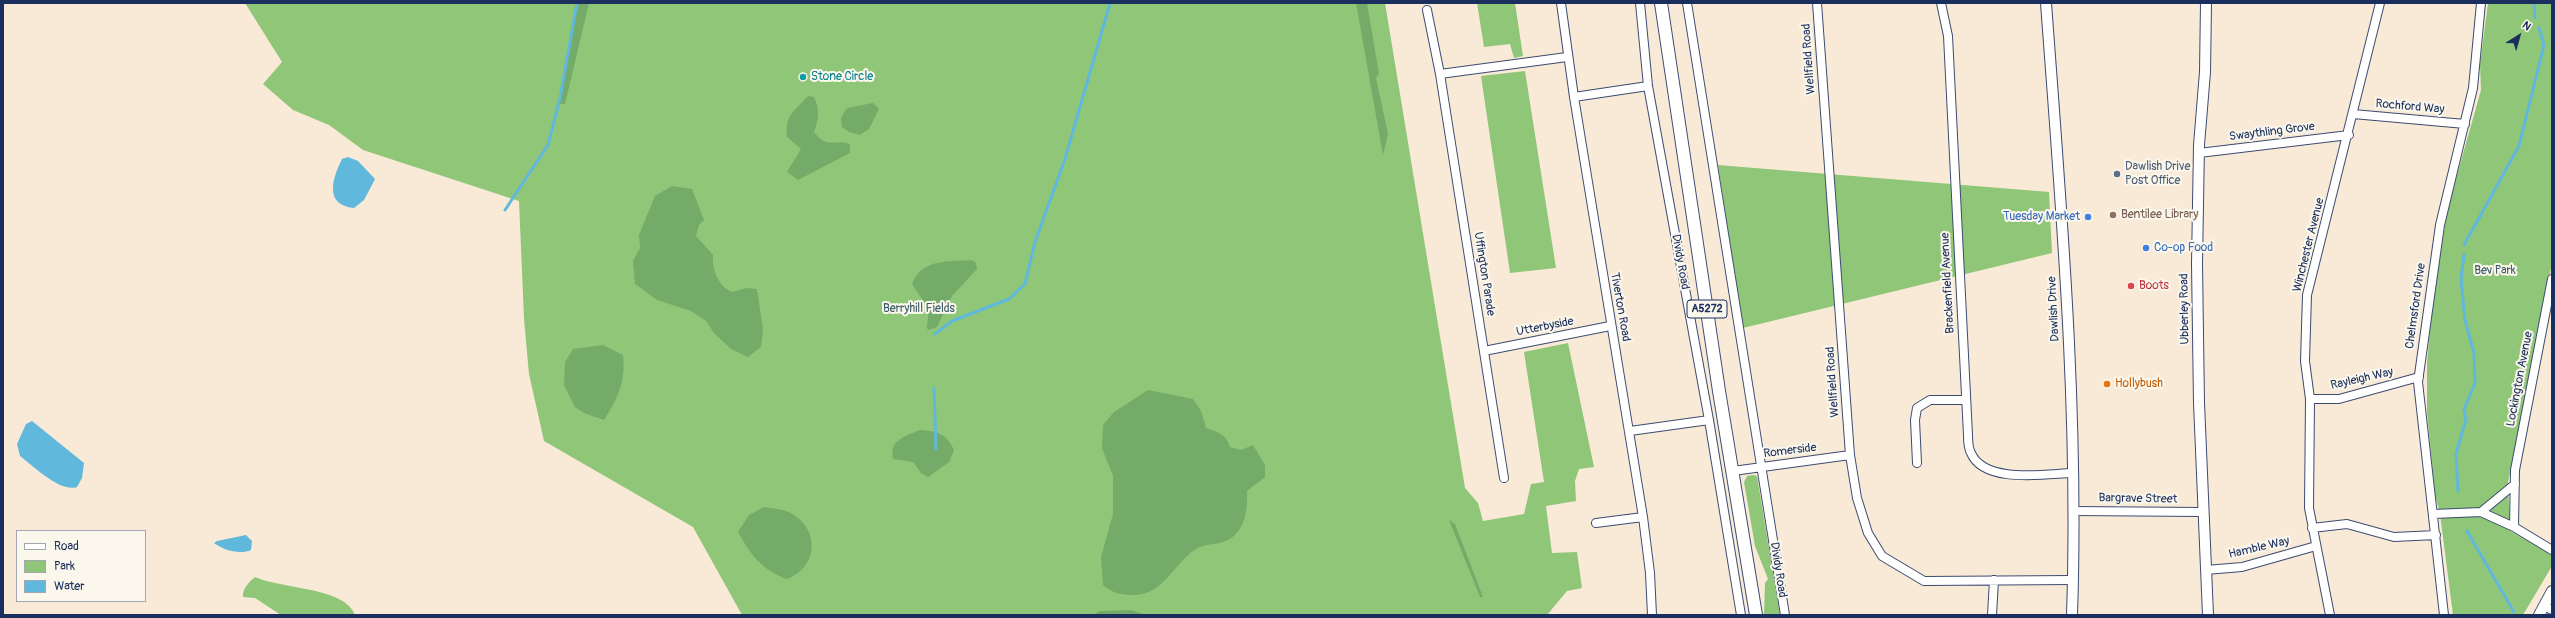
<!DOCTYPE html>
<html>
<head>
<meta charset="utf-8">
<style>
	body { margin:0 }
	#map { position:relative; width:2555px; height:618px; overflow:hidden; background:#f8ead7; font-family:Pangolin,sans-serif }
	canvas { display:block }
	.frame { position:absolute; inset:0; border:4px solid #1b2f5e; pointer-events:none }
	.legend { position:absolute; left:16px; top:530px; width:130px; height:72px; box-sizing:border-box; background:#fbf7ec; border:1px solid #a1a7b3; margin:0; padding:5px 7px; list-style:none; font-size:12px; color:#1b2f5e }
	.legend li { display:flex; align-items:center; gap:8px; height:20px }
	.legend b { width:20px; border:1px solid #a1a7b3 }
	.north { position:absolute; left:2499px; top:16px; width:40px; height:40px; -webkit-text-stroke:3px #fbf7ec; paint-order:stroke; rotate:37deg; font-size:11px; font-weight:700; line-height:16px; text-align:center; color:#1b2f5e }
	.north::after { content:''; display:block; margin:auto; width:14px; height:18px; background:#1b2f5e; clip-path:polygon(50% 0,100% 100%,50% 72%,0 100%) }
</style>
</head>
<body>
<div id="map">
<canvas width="2555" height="618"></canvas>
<div class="frame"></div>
<ul class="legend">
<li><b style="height:5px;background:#fff"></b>Road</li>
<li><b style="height:11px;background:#90c678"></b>Park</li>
<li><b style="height:11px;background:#60b8dd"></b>Water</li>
</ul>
<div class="north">N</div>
</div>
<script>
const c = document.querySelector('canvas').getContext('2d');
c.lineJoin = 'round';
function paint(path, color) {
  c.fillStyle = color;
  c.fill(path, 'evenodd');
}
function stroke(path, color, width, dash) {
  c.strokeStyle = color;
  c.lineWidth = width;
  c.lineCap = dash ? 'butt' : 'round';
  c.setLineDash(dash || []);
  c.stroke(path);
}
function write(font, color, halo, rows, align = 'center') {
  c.font = font + ' Pangolin,sans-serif';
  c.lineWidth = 4;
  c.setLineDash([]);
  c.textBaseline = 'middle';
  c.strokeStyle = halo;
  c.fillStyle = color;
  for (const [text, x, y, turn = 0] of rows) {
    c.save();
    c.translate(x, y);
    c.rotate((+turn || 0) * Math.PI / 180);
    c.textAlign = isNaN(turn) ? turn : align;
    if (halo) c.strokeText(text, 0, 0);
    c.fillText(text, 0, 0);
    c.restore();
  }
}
const green = new Path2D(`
	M245,3H1385L1465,488L1478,503L1483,521L1524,514L1531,484L1544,482L1524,352L1568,343L1594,467L1579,469L1575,481L1576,501L1546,506L1552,553L1577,552L1582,588L1567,591L1547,615H742L693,527L544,441L529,374L524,319L519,201L363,150L329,125L293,110L263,84L282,62Z
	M1477,3H1515L1523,56L1514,58L1510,44L1484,47Z
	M2488,3H2552V263L2508,482L2510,531L2552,554V566L2523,615H2453L2440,514L2435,495L2427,412V363L2432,306L2448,207L2481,90L2480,64Z
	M1525,71L1556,268L1510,273L1481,76Z
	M1718,165L2049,192L2052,253L1743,328Z
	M1753,475L1757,476L1780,615H1764L1765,583L1768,579L1755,546L1744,482L1747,476Z
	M255,577C281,589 345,587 355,615H281L255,598L243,597C242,589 249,582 255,577Z`);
const forest = new Path2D(`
	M577,3H589L565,104H558Z
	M1356,3H1367L1379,74L1376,78L1388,134L1383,155Z
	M808,96L814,97C820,109 819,119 814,132C828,150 834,138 850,144V153L798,180L787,172L801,149L787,137C785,114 794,112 808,96Z
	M873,103L879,109L869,129L860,135L849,132L842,127L841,118L847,108Z
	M672,186L692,189L704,220L699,225L696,236L713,255C712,270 718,286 732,292L746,288L757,289L763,330L761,347L748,357L731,349L714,333L706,321L691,311L657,300L635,284L633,261L640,248L639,235L655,196Z
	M972,260L976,263L977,269L952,296L937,327L928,330C925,325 929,321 928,315C927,303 918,294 912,284C922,258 949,262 972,260Z
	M603,345L623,355C626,381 618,398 604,420L584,413L575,407L564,385L565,362L573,349Z
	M1148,390L1193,399L1201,411L1206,428C1218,432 1226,434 1230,447L1241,450L1253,445L1265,465V477L1247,491C1248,509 1245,531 1228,540C1218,545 1206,543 1196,549C1172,564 1165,596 1131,595C1118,594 1113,593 1103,585L1101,557L1113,514V476L1102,448L1103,425L1114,412Z
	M920,430C937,431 947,434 954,450L949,462L928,477L921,473L913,462L893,459C889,440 905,436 920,430Z
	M764,507C775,509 785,509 794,515C821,533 816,568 787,579C763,571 750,554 738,532L749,515Z
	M1449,520L1455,524L1483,597H1480Z
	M1131,610L1146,615H1094L1100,611Z`);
const water = new Path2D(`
	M348,157L358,161L375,179L364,200L354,208C324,205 332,179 342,159Z
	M32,421L84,463L82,478L77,487C61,493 33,466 20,456L17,444L26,424Z
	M246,535L252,541L251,550C240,555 223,550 214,543L217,541Z`);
const stream = new Path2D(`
	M2534,3L2535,18
	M505,210L548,145L560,98L577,3
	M2464,245L2519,146L2544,45L2539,28
	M935,334L952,321L1009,299L1025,284L1035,242L1065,159L1110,3
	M934,388L936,449
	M2458,491L2456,454L2466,419L2464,409L2475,383L2474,353L2465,320L2461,279L2464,255
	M2467,531L2514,612`);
const minor = new Path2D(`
	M1561,3L1574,97L1643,517L1650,573L1652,615
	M1640,3L1648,86L1709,420L1741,615
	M1687,3L1785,615
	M1817,3L1850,455L1857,498L1868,533L1882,556L1924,581L2073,580
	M1941,3L1948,36L1968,435C1968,440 1968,448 1971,453C1984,484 2045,474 2072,473
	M1427,10L1440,74L1504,478
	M1440,74L1567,57
	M1574,97L1648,86
	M2353,114L2465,124
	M2199,153L2349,135
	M1484,351L1610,326
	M2310,399H2339L2419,377
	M1630,431L1709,420
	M1917,463L1915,420L1917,408L1930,400H1966
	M1733,471L1850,455
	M2073,511L2203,512
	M2481,512L2515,484
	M2433,514L2481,512L2514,527L2552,550
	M1596,523L1643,517
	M2514,527L2515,470L2552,279
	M2312,528L2347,524L2394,537L2436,535
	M2206,570L2242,567L2316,546
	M2544,606L2552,610
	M1992,615L1994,580
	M2330,615L2309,508L2310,399L2305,361L2307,295L2380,3
	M2444,615L2418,382L2440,225L2473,88L2481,3`);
const tertiary = new Path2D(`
	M2046,3C2061,206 2079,411 2072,615
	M2206,3L2205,72L2199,145L2197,264L2199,403L2208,615
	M2539,615L2552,591`);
const primary = new Path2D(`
	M1661,3L1719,391L1756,615`);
const markers = [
	[803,77,4,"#0f9aa8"],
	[2117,174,4,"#5c6f8a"],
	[2113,215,4,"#8d6e63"],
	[2088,217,4,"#3f7fe0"],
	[2146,248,4,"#3f7fe0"],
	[2131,286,4,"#e0444e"],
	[2107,384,4,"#e8710a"]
];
const shields = [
	[1707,309,40]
];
const shieldNames = [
	["A5272",1707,309]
];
const streetNames = [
	["Wellfield Road",1809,59,-94],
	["Rochford Way",2410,107,5],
	["Swaythling Grove",2272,132,-7],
	["Winchester Avenue",2309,245,-76],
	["Dividy Road",1680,262,80],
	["Uffington Parade",1484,274,81],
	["Brackenfield Avenue",1948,283,-93],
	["Chelmsford Drive",2416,306,-82],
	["Tiverton Road",1620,307,80],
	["Dawlish Drive",2054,309,-93],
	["Ubberley Road",2185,309,-91],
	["Utterbyside",1545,327,-11],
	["Rayleigh Way",2362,379,-13],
	["Lockington Avenue",2520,379,-79],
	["Wellfield Road",1833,382,-94],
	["Romerside",1790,451,-7],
	["Bargrave Street",2138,499,1],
	["Hamble Way",2259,548,-13],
	["Dividy Road",1778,570,81]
];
const cultureNames = [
	["Stone Circle",811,77]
];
const serviceNames = [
	["Dawlish Drive",2125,167],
	["Post Office",2125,181]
];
const educationNames = [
	["Bentilee Library",2121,215]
];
const shopNames = [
	["Tuesday Market",2080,217],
	["Co-op Food",2154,248,"left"]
];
const parkNames = [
	["Bev Park",2495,271],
	["Berryhill Fields",919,309]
];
const healthNames = [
	["Boots",2139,286]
];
const foodNames = [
	["Hollybush",2115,384]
];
paint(green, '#90c678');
paint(forest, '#74ab68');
paint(water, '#60b8dd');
stroke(stream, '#60b8dd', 3);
stroke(minor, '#3c4b70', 10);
stroke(tertiary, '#3c4b70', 12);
stroke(primary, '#3c4b70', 14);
stroke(minor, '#fff', 8);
stroke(tertiary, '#fff', 10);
stroke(primary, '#fff', 12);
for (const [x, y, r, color] of markers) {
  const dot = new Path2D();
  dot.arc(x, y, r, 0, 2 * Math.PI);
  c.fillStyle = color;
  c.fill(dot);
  stroke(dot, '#fbf7ec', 1.5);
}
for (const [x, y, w] of shields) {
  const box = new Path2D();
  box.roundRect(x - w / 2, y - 9, w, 18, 3);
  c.fillStyle = '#fbf7ec';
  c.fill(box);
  stroke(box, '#1b2f5e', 1);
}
write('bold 11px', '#1b2f5e', null, shieldNames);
write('12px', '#1b2f5e', '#fbf7ec', streetNames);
write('12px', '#0d838f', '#fbf7ec', cultureNames, 'left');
write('12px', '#4e5e75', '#fbf7ec', serviceNames, 'left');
write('12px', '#785e54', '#fbf7ec', educationNames, 'left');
write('12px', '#366cbe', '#fbf7ec', shopNames, 'right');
write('12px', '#3e5c66', '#fbf7ec', parkNames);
write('12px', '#be3a42', '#fbf7ec', healthNames, 'left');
write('12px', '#c56008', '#fbf7ec', foodNames, 'left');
</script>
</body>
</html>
